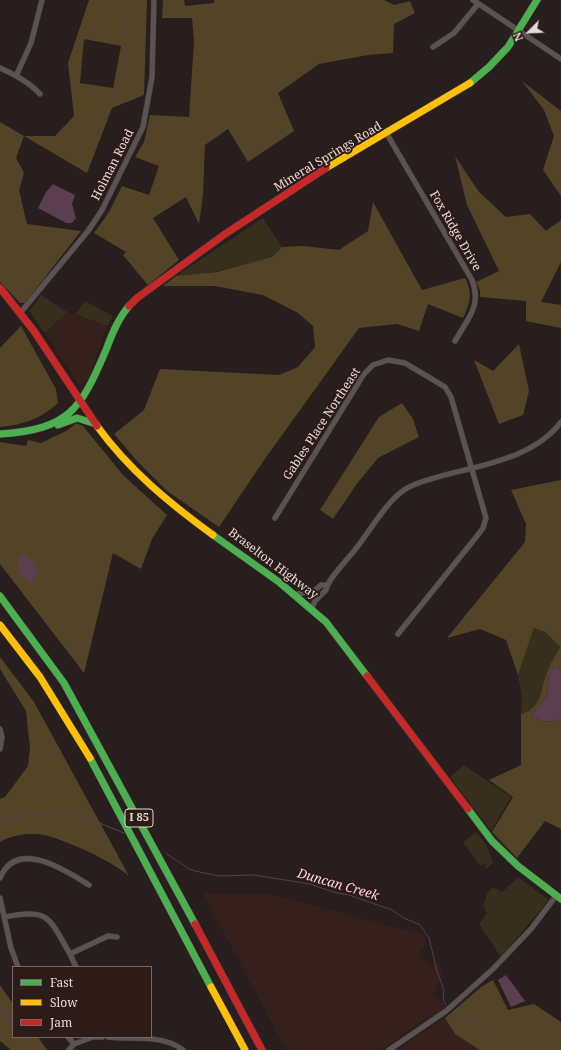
<!DOCTYPE html>
<html>
<head>
<meta charset="utf-8">
<style>
	body { margin:0 }
	#map { position:relative; width:561px; height:1050px; overflow:hidden; background:#281e1d; font-family:"Noto Serif",serif }
	canvas { display:block }
	.legend { position:absolute; left:12px; top:966px; width:140px; height:72px; box-sizing:border-box; background:#2d1b18; border:1px solid #776764; margin:0; padding:5px 7px; list-style:none; font-size:12px; color:#e6dad7 }
	.legend li { display:flex; align-items:center; gap:8px; height:20px }
	.legend b { width:20px; border:1px solid #776764 }
	.north { position:absolute; left:509px; top:12px; width:40px; height:40px; -webkit-text-stroke:3px #2d1b18; paint-order:stroke; rotate:246deg; font-size:11px; font-weight:700; line-height:16px; text-align:center; color:#e6dad7 }
	.north::after { content:''; display:block; margin:auto; width:14px; height:18px; background:#e6dad7; clip-path:polygon(50% 0,100% 100%,50% 72%,0 100%) }
</style>
</head>
<body>
<div id="map">
<canvas width="561" height="1050"></canvas>
<ul class="legend">
<li><b style="height:5px;background:#4caf50"></b>Fast</li>
<li><b style="height:5px;background:#ffc107"></b>Slow</li>
<li><b style="height:5px;background:#c62828"></b>Jam</li>
</ul>
<div class="north">N</div>
</div>
<script>
const c = document.querySelector('canvas').getContext('2d');
c.lineJoin = 'round';
function paint(path, color) {
  c.fillStyle = color;
  c.fill(path, 'evenodd');
}
function stroke(path, color, width, dash) {
  c.strokeStyle = color;
  c.lineWidth = width;
  c.lineCap = dash ? 'butt' : 'round';
  c.setLineDash(dash || []);
  c.stroke(path);
}
function write(font, color, halo, rows, align = 'center') {
  c.font = font + ' "Noto Serif",serif';
  c.lineWidth = 4;
  c.setLineDash([]);
  c.textBaseline = 'middle';
  c.strokeStyle = halo;
  c.fillStyle = color;
  for (const [text, x, y, turn = 0] of rows) {
    c.save();
    c.translate(x, y);
    c.rotate((+turn || 0) * Math.PI / 180);
    c.textAlign = isNaN(turn) ? turn : align;
    if (halo) c.strokeText(text, 0, 0);
    c.fillText(text, 0, 0);
    c.restore();
  }
}
const built = new Path2D(`
	M67,312L107,326L89,379L84,384L79,385L45,333Z
	M203,893L268,894L426,935L425,945L419,954L420,957L432,965L437,964L442,968L443,972L433,995L447,1007L410,1029L382,1050H286Z
	M445,1018L455,1034L480,1050H397Z`);
const green = new Path2D(`
	M263,218L282,247L272,257L249,264L199,275L176,276Z
	M41,295L67,312L45,333L29,311Z
	M85,301L113,316L107,326L75,314Z
	M534,628L545,632L560,647C556,655 550,663 547,672C540,689 543,707 521,714L522,698L518,675Z
	M464,765L511,797L491,831L450,777Z
	M475,833C485,837 490,855 493,863L487,869L485,865L487,864L479,865L463,842Z
	M518,877L549,900L501,957L479,924L487,913L483,906L487,894L493,887L502,892Z`);
const forest = new Path2D(`
	M89,0H147L144,95L112,108L87,173L24,136L16,158L24,173L19,190L27,224L81,231L25,303H20L0,282V122L24,136H55L74,116L68,63ZM84,39L121,46L113,88L80,83Z
	M163,0H184L185,6L214,3V0H384L394,5L410,1L415,13L394,24L393,53L368,55L319,64L278,93L294,131L248,162L228,129L205,145L203,195L199,224L186,197L153,218L179,260L148,285L123,255L126,252L94,233L109,212L122,186L149,195L159,166L135,157L144,142L150,115L189,117L194,42L192,18H162Z
	M522,81L561,111V196L543,170L554,136L544,110Z
	M455,156L479,192L506,217L530,214L546,231L561,220V262L541,302L561,305V328L526,321V301L480,297V290L476,282L499,271L467,205Z
	M373,202L422,290L465,278C473,293 470,304 463,318L428,304L419,331L397,324L359,328L262,463L219,527L167,491L137,461L114,434L144,410L160,369L279,375L298,367L315,347L313,326L298,313L263,295L215,286H163L176,276L217,272L272,257L282,247L303,246L339,250L368,231Z
	M21,326L56,389L58,403C39,420 25,424 0,427V348Z
	M519,344L529,391L523,415L499,424L474,360L493,371Z
	M402,403L413,419L419,437L378,458L356,485L333,519L320,510L379,417Z
	M76,423L83,426L123,475L167,515L152,539L141,569L113,553L84,673L0,564V442L26,446L28,440L41,443L68,430Z
	M561,480V669L559,668L549,676L547,696L531,716C541,721 552,725 561,718V829L545,821L517,858L492,832L513,797L489,780L521,765V714C543,707 540,689 547,672C550,663 556,655 560,647L545,632L534,628L518,675L506,640L480,629L447,638L525,542L526,524L511,490Z
	M0,657L34,702L129,876C110,860 72,843 48,836C33,832 14,834 0,842V799L5,797L28,766L30,748L26,711L0,669Z
	M493,980L508,1010L534,1004L561,1022V1050H480L455,1034L445,1018L481,987Z
	M0,985L13,1004V1037H38L47,1050H11L0,1041Z`);
const water = new Path2D(`
	M53,184L75,195L72,204L76,218L72,223H66L38,208L46,192Z
	M19,554C28,554 35,564 37,572L32,582H27L24,576L19,575Z
	M556,668L561,669V718C552,725 541,721 531,716L547,696L549,676L551,671Z
	M506,975L525,1001L511,1007L498,980Z`);
const stream = new Path2D(`
	M117,0C128,26 130,40 124,67
	M98,103L117,91L121,78
	M0,821L46,812L85,817L124,833
	M167,854L189,869L195,871L219,876L254,875L310,884L333,892L349,895L392,910L404,918L420,925L429,938L437,971L444,990L443,999L446,1005
	M454,1011L488,1029L509,1045L512,1050
	M0,1012L7,1017L13,1026
	M20,1037L31,1050`);
const street = new Path2D(`
	M473,0L561,59
	M433,47L454,33L478,4
	M0,68C15,75 29,82 40,94
	M16,76L31,43L42,0
	M387,134L472,280C482,306 468,318 455,341
	M21,312L88,231L102,210L143,127L152,77L154,0
	M275,518L364,374L373,365L388,360L405,363L445,387L451,397L486,518L483,528L477,536L398,634
	M297,594L314,591L321,585H326
	M312,608L315,601L326,590C327,580 347,560 354,551C369,533 385,503 404,490C414,483 429,480 441,476C482,465 534,458 561,422
	M0,729L2,737L0,749
	M0,878C17,838 65,870 89,885
	M0,898L11,948L18,967
	M5,917C50,908 49,918 70,954L108,936L117,937
	M70,954L76,967
	M68,1037L74,1044L69,1050
	M108,1037C132,1040 163,1034 183,1050
	M74,1044L93,1037H102
	M389,1050L446,1011L493,969L531,929L556,896`);
const fast = new Path2D(`
	M470,83L489,67L508,47L537,0
	M58,425L77,418L96,424
	M0,434C69,429 80,411 106,350C112,334 118,319 129,306
	M213,535L279,582L326,622L367,676
	M0,596L64,683L195,924
	M90,758L211,987
	M468,809L492,841L518,866L561,899`);
const slow = new Path2D(`
	M326,168L470,83
	M97,426C129,470 169,503 213,535
	M0,625L40,677L90,758
	M211,987L245,1050`);
const jam = new Path2D(`
	M0,288L34,331L97,426
	M129,306L137,298L225,234L326,168
	M367,676L468,809
	M195,924L262,1050`);
const shields = [
	[139,818,28]
];
const shieldNames = [
	["I 85",139,818]
];
const streetNames = [
	["Mineral Springs Road",328,157,-31],
	["Holman Road",113,165,-63],
	["Fox Ridge Drive",455,231,60],
	["Gables Place Northeast",322,424,-57],
	["Braselton Highway",273,564,37]
];
const waterNames = [
	["Duncan Creek",338,885,16]
];
paint(built, '#36201b');
paint(green, '#382e1e');
paint(forest, '#534327');
paint(water, '#5b3e50');
stroke(stream, '#5b3e50', 1);
stroke(street, '#433b39', 6);
stroke(fast, '#433b39', 8);
stroke(slow, '#433b39', 8);
stroke(jam, '#433b39', 8);
stroke(street, '#5b5352', 5);
stroke(fast, '#4caf50', 7);
stroke(slow, '#ffc107', 7);
stroke(jam, '#c62828', 7);
for (const [x, y, w] of shields) {
  const box = new Path2D();
  box.roundRect(x - w / 2, y - 9, w, 18, 3);
  c.fillStyle = '#2d1b18';
  c.fill(box);
  stroke(box, '#e6dad7', 1);
}
write('bold 11px', '#e6dad7', null, shieldNames);
write('12px', '#e6dad7', '#2d1b18', streetNames);
write('italic 13px', '#ffcfec', '#2d1b18', waterNames);
</script>
</body>
</html>
